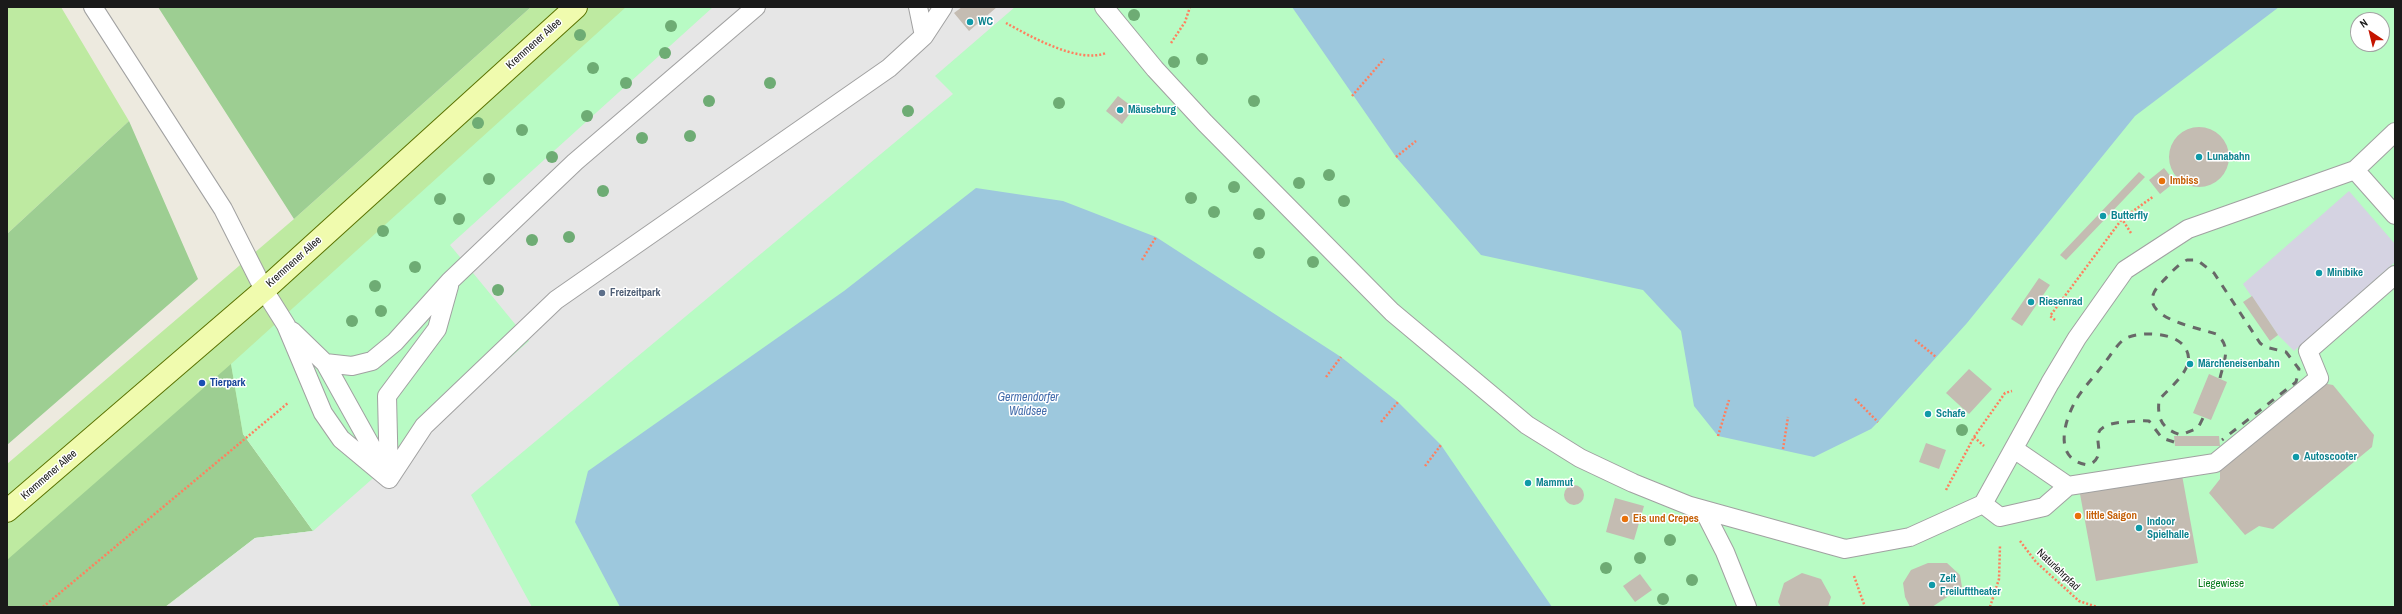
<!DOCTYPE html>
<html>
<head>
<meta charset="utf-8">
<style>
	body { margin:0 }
	#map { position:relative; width:2402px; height:614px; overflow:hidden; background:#edeadf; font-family:"Archivo Narrow",sans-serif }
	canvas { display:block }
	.frame { position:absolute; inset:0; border:8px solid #1a1a1a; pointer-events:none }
	.north { position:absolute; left:2350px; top:12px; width:40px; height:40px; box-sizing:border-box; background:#fff; border:1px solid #a3a3a3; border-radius:50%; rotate:325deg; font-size:11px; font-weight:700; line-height:16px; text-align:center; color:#1a1a1a }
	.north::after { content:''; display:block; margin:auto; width:14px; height:18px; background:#c51400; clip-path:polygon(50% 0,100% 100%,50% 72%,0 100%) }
</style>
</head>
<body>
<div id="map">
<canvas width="2402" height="614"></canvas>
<div class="frame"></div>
<div class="north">N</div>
</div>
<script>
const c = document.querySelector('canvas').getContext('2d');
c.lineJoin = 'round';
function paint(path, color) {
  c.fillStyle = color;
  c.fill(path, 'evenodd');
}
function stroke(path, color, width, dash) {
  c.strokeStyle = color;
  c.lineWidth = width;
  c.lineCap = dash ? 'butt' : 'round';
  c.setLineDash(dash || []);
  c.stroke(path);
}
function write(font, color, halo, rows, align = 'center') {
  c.font = font + ' "Archivo Narrow",sans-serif';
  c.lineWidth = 3;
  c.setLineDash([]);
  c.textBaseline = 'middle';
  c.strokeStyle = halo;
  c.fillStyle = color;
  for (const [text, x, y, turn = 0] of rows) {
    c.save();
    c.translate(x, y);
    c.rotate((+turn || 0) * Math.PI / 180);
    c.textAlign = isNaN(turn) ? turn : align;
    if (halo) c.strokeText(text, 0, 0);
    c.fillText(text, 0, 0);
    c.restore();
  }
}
const grass = new Path2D(`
	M7,7H61L129,121L7,234Z
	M531,7H713L243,434L7,560V464L294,219Z`);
const forest = new Path2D(`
	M158,7H531L294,219Z
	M129,121L198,279L7,445V234Z
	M231,364L243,434L313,531L255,538L165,607H7V560Z`);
const park = new Path2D(`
	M626,7H2395V607H166L255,538L313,531L243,434L231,364ZM2358,20H2382V44H2358Z`);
const parking = new Path2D(`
	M713,7H1015L935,76L953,94L471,495L532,607H166L255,538L313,531L529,341L450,245Z`);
const plaza = new Path2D(`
	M2349,191L2395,244V262L2294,351L2278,335L2243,284Z`);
const water = new Path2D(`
	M1292,7H2279L2135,116L1967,323L1878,422L1871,429L1814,457L1718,436L1694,406L1681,331L1643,290L1481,255L1396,157Z
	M976,188L1063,201L1156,237L1341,357L1398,402L1441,445L1552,607H620L575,522L588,471L844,291Z`);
const building = new Path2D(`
	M962,7H997L969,31L954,13Z
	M1118,96L1134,108L1122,124L1106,111Z
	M2169 157a30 30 0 1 1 60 0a30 30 0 1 1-60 0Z
	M2164,168L2175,182L2160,194L2149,180Z
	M2139,172L2145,177L2066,260L2060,255Z
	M2039,278L2050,285L2022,326L2011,319Z
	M2252,296L2278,335L2270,341L2243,302Z
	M1969,369L1992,389L1969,414L1946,393Z
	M2209,374L2227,382L2211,420L2193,413Z
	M2322,383L2333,385L2374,435L2372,447L2273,529L2259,526L2245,535L2209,493L2220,479V468Z
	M2174,436H2219L2220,446H2175Z
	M1926,443L1946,450L1939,469L1919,462Z
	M2182,475L2198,563L2096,581L2080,494Z
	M1564 495a10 10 0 1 1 20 0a10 10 0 1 1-20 0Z
	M1615,498L1644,506L1634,540L1606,532Z
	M1928,563H1947L1960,575L1962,587L1932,607H1910L1905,597L1903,583L1911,570Z
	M1802,573L1821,579L1831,597L1828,607H1781L1778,602L1784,583Z
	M1640,574L1652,590L1635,602L1623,586Z`);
const path = new Path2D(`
	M1006,23C1030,36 1078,64 1106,53
	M1171,43L1185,22L1190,7
	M1352,96L1384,59
	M1396,157L1416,141
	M2131,233L2122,219L2154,196
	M1142,260L1156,237
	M2055,320L2050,316L2122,219
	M1915,340L1936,357
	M1326,377L1341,357
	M1855,399L1878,422
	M1381,422L1398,402
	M1718,436L1729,400
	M1974,437L1984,446
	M1783,449L1788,417
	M1425,466L1441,445
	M1946,490L1974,437L2005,393L2012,391
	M2020,541L2036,562L2079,601L2097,607
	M1854,576L1865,607
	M43,607L288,403
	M1990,607L1999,579L2000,545`);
const lane = new Path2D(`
	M93,7L223,209L264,290L286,325L323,413L341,439L389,479
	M918,7L924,36
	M1104,7L1155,69L1205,123L1392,312L1527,425L1580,458L1633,483L1690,506L1845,549L1910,537L1983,504L2050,383L2077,338L2125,270L2188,229L2355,170L2395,132
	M2355,170L2395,215
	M292,331L325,363L385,471
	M325,363L352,366L372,361L395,342L450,281L575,162L756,7
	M2014,449L2068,486
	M389,479L424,426L556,300L889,68L924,36L943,7
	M389,479L387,396L437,329L449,286
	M1983,504L2000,517L2044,507L2068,486L2215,463L2319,378L2308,351L2395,275
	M1704,511L1725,552L1747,607`);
const secondary = new Path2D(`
	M7,511L264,290L576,7`);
const rail = new Path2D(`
	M2220,378C2224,361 2232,346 2216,334C2196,327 2127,316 2162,282C2169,275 2178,264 2187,260H2197L2214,273L2260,343L2265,347L2286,352L2299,369L2296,382L2222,440
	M2174,442L2162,438L2149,421C2141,420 2132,422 2124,422C2075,426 2115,452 2089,465C2053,461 2063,423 2076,400C2083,388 2094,377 2102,366C2109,358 2115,347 2123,340C2136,331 2169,332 2181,343C2203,364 2171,385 2159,400C2157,419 2162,429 2181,435L2198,428L2203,418`);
const trees = [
	[1134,15],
	[671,26],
	[580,35],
	[665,53],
	[1202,59],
	[1174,62],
	[593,68],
	[626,83],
	[770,83],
	[709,101],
	[1254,101],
	[1059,103],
	[908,111],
	[587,116],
	[478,123],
	[522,130],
	[690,136],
	[642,138],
	[552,157],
	[1329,175],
	[489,179],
	[1299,183],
	[1234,187],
	[603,191],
	[1191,198],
	[440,199],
	[1344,201],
	[1214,212],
	[1259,214],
	[459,219],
	[383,231],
	[569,237],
	[532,240],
	[1259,253],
	[1313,262],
	[415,267],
	[375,286],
	[498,290],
	[381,311],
	[352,321],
	[1962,430],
	[1670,540],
	[1640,558],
	[1606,568],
	[1692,580],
	[1663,599]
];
const markers = [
	[970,22,4,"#0f9aa8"],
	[1120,110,4,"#0f9aa8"],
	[2199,157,4,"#0f9aa8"],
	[2162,181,4,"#e8710a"],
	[2103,216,4,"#0f9aa8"],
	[2319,273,4,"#0f9aa8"],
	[602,293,4,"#5c6f8a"],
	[2031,302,4,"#0f9aa8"],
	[2190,364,4,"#0f9aa8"],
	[202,383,4,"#1a4fb4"],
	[1928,414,4,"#0f9aa8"],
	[2296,457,4,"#0f9aa8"],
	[1528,483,4,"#0f9aa8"],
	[2078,516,4,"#e8710a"],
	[1625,519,4,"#e8710a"],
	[2139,528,4,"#0f9aa8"],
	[1932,585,4,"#0f9aa8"]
];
const cultureNames = [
	["WC",978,22],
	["Mäuseburg",1128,110],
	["Lunabahn",2207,157],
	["Butterfly",2111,216],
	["Minibike",2327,273],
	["Riesenrad",2039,302],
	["Märcheneisenbahn",2198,364],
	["Schafe",1936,414],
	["Autoscooter",2304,457],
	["Mammut",1536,483],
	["Indoor",2147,522],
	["Spielhalle",2147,535],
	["Zelt",1940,579],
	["Freilufttheater",1940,592]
];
const streetNames = [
	["Kremmener Allee",534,44,-42],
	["Kremmener Allee",294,262,-42],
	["Kremmener Allee",49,475,-41],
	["Naturlehrpfad",2058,570,44]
];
const foodNames = [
	["Imbiss",2170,181],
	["little Saigon",2086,516],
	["Eis und Crepes",1633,519]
];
const serviceNames = [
	["Freizeitpark",610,293]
];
const transitNames = [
	["Tierpark",210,383]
];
const parkNames = [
	["Liegewiese",2221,584]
];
const waterNames = [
	["Germendorfer",1028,398],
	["Waldsee",1028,412]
];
paint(grass, '#beeaa1');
paint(forest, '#9dce92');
paint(park, '#b8fbc4');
paint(parking, '#e6e6e6');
paint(plaza, '#d5d3e2');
paint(water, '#9dc8dd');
paint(building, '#c4bcb2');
stroke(lane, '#a1a1a1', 20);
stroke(secondary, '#5a7201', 24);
stroke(path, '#ff7f5e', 2.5, [2, 2]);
stroke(lane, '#fff', 18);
stroke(secondary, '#f0fbae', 22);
stroke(rail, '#686868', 3, [8, 8]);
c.fillStyle = '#6eac74';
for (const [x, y] of trees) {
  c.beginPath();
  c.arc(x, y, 6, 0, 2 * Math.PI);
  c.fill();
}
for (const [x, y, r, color] of markers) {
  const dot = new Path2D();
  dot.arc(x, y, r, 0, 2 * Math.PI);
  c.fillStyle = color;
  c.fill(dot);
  stroke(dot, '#fff', 1.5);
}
write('bold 11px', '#0d838f', '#fff', cultureNames, 'left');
write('11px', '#1a1a1a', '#fff', streetNames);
write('bold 11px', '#c56008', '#fff', foodNames, 'left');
write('bold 11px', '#4e5e75', '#fff', serviceNames, 'left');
write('bold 11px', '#164399', '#fff', transitNames, 'left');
write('11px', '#077a1c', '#fff', parkNames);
write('italic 12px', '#456eac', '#fff', waterNames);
</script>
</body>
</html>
